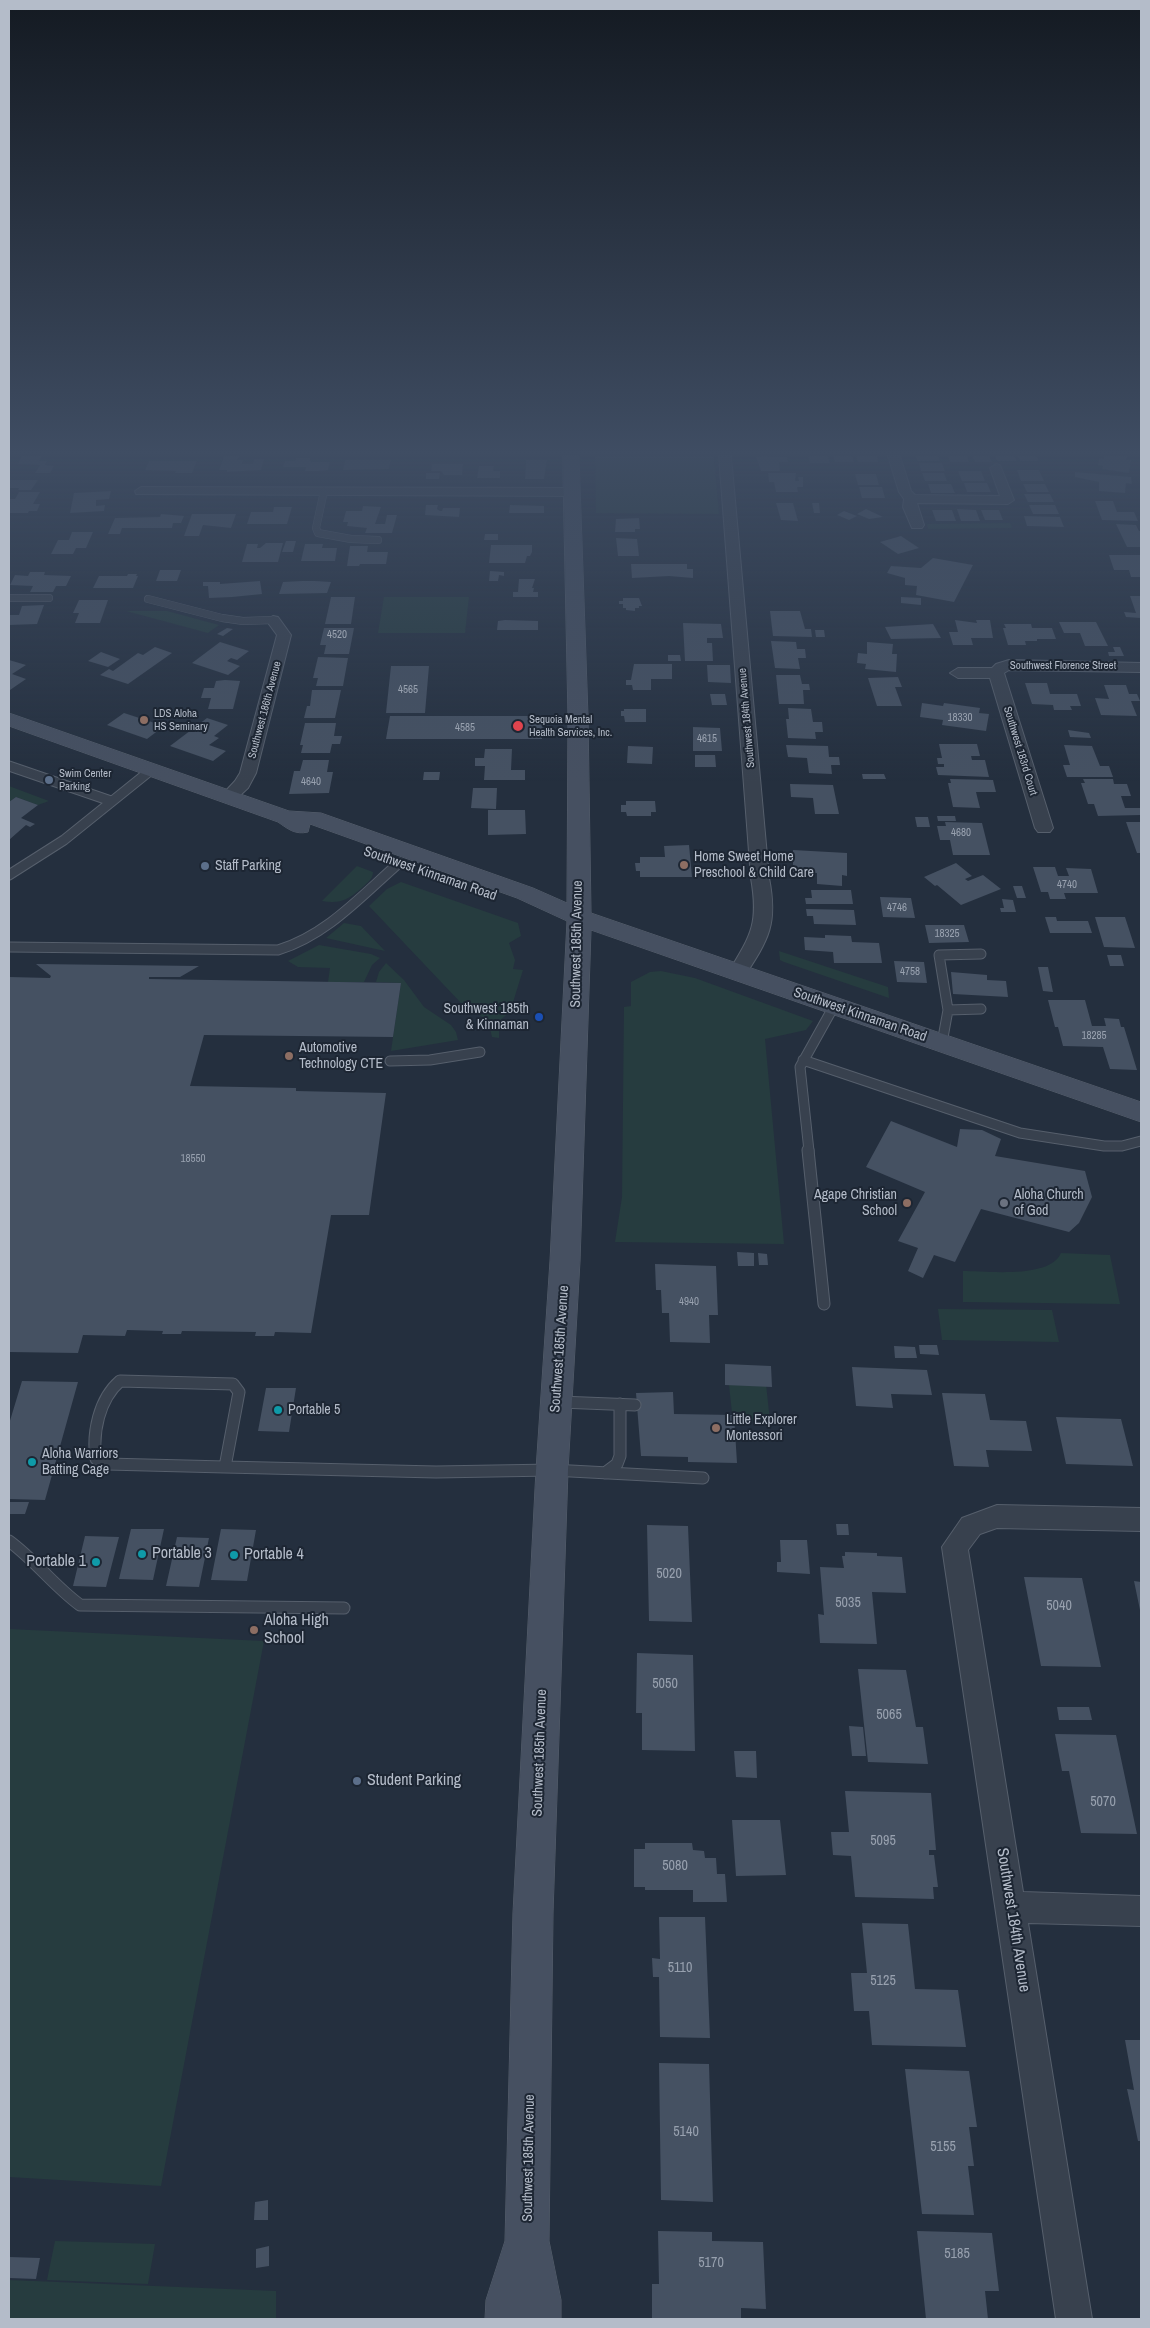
<!DOCTYPE html>
<html>
<head>
<meta charset="utf-8">
<style>
	body { margin:0 }
	#map { position:relative; width:1150px; height:2328px; overflow:hidden; background:#242f3e; font-family:"Archivo Narrow",sans-serif }
	canvas { display:block }
	.frame { position:absolute; inset:0; border:10px solid #b4bcc9; pointer-events:none }
</style>
</head>
<body>
<div id="map">
<canvas width="1150" height="2328"></canvas>
<div class="frame"></div>
</div>
<script>
const c = document.querySelector('canvas').getContext('2d');
c.lineJoin = 'round';
function paint(path, color) {
  c.fillStyle = color;
  c.fill(path, 'evenodd');
}
function stroke(path, color, width, dash) {
  c.strokeStyle = color;
  c.lineWidth = width;
  c.lineCap = dash ? 'butt' : 'round';
  c.setLineDash(dash || []);
  c.stroke(path);
}
function write(font, color, halo, rows, align = 'center') {
  c.font = font + ' "Archivo Narrow",sans-serif';
  c.lineWidth = 4;
  c.setLineDash([]);
  c.textBaseline = 'middle';
  c.strokeStyle = halo;
  c.fillStyle = color;
  for (const [text, x, y, turn = 0] of rows) {
    c.save();
    c.translate(x, y);
    c.rotate((+turn || 0) * Math.PI / 180);
    c.textAlign = isNaN(turn) ? turn : align;
    if (halo) c.strokeText(text, 0, 0);
    c.fillText(text, 0, 0);
    c.restore();
  }
}
const green = new Path2D(`
	M595,456H714L719,514L596,513Z
	M1010,523L1012,528L928,529L927,524Z
	M384,597H469L465,633H378Z
	M126,611H167L219,625L208,633Z
	M9,786L49,801L38,805L16,797L9,802Z
	M357,866L373,872C373,878 369,881 365,885C351,898 341,905 322,901Z
	M401,882L518,923L521,936L509,943L515,960L513,969L523,970L510,1012L499,1021V1038L492,1037L489,1024L484,1018L461,1003L369,906L387,889Z
	M344,923L361,926L385,951L326,938Z
	M319,945L371,954L380,958L372,965L364,982H328L330,968L298,967L288,961Z
	M779,951L888,987L889,998L784,962L780,960Z
	M386,963L404,980L424,1007L451,1025L456,1032L458,1040L391,1051L401,983L376,982L379,972Z
	M661,971L695,978L813,1021L806,1030L765,1039L784,1244L615,1242L622,1197L624,1007L631,1006V982L650,972Z
	M1061,1253L1110,1255L1120,1304L963,1302V1271C987,1271 1050,1279 1061,1253Z
	M938,1309L1052,1310L1059,1342L942,1340Z
	M766,1384L770,1421L733,1422L729,1385Z
	M9,1629L264,1641L161,2186L9,2177Z
	M55,2241L155,2244L148,2284L47,2280Z
	M9,2280L276,2291V2319H9Z`);
const building = new Path2D(`
	M22,456H42L39,461H47L45,465L54,466L50,473H35L40,465L18,464Z
	M224,456H239L237,460H243L242,464H253L254,459H264L261,470L227,472V470H219Z
	M762,456L787,457L788,462H779L780,471H761L756,457Z
	M808,456H828L830,463H810Z
	M833,456H852L854,462H835Z
	M856,456H877L878,462H858Z
	M916,456H938L940,461H917Z
	M948,456H967L969,462H950Z
	M972,456H989L992,462H975Z
	M995,456H1014L1017,461H997Z
	M1018,456H1036L1039,461H1020Z
	M1104,456H1127L1126,460H1131L1129,473L1102,469L1103,466L1098,465L1099,458L1104,459Z
	M296,458H310L311,462H330L328,470L319,471H305L306,467H283L285,461H295Z
	M345,460H391L389,469L343,470Z
	M526,460H547L544,479H525Z
	M149,461H197L192,473H175L176,471L145,470Z
	M919,463H942L945,471H921Z
	M432,464H463L462,475H444L441,471H431Z
	M479,466H494L493,471H500V478H477Z
	M1017,470H1039L1044,481H1021Z
	M958,471H981L985,481H962Z
	M1075,472L1131,477L1132,484L1126,483L1125,493L1099,491V482L1075,477Z
	M426,473H440L439,479H426Z
	M768,473H796L795,481H799L798,477H803V487H797L798,492H776L774,482H769Z
	M922,473H944L947,481H925Z
	M855,474H876L879,485H858Z
	M9,480H38L31,490H18L19,488H9Z
	M964,483H987L991,492H967Z
	M928,484H951L955,493H931Z
	M1023,484H1045L1049,492H1027Z
	M859,487H882L885,498H862Z
	M111,491L109,499L96,500V506L105,505L104,511L70,513L74,493Z
	M19,492H40L33,504H40L37,511H29L28,513H9V499H15Z
	M1024,494H1050L1054,502H1028Z
	M1095,501H1113L1117,512H1134L1138,521L1102,520Z
	M776,503H793L798,521L781,520Z
	M812,503H819L820,513H814Z
	M426,505H438L437,509L440,511H442L443,508H460L459,517L425,515Z
	M510,505L544,506V513H509Z
	M1029,505H1055L1059,514H1033Z
	M363,506L381,507L375,524H385L387,515H397L392,533H365L367,528L347,526L348,522H343L346,511H362Z
	M274,507H292L287,524H247L251,512H273Z
	M866,509L883,517L869,519L857,514Z
	M957,509L976,510L980,521H961Z
	M932,510H952L956,521H936Z
	M981,510H999L1003,520H985Z
	M844,511L857,516L849,520L837,515Z
	M161,514L184,516L181,523H173L172,528H122L120,534H108L115,518L160,517Z
	M192,514H236L231,528L203,525L199,536H184Z
	M1024,516L1060,517L1064,527L1027,526Z
	M639,518L640,529H635V532H615L616,519Z
	M1116,524L1136,525L1139,531H1141V547H1127Z
	M72,532H93L86,548H76L73,554H51L58,540H69Z
	M485,534H498V540H484Z
	M901,536L919,548L898,554L880,542Z
	M616,538L637,539L639,556H618Z
	M286,541H296L293,552H282Z
	M266,543H283L278,562H242L247,544H258L257,548H260Z
	M305,544H323L322,548H337L335,561H301Z
	M491,545H532V552L530,556H527L525,563H489Z
	M350,546H368L367,552H388L386,564H360L359,566H347Z
	M1109,555H1141V577H1131L1129,570H1114Z
	M933,558L973,565L954,602L916,595L917,586L905,585V578L887,573L891,566L921,568Z
	M631,564H687V569H693V578L669,576L632,578Z
	M160,570H181L177,581H156Z
	M490,571L504,572V576L499,575L498,581H489Z
	M30,572H45L44,575L71,576L66,586H56L53,592H30L33,586L10,585L15,575L28,576Z
	M128,574H137L136,576H138L133,588H93L99,576H127Z
	M519,579H535L532,588H534L533,592H538V597H513V592H518Z
	M260,581L262,594L232,597L209,598L208,586H203V582H220V584Z
	M302,581H315L331,582L327,593L279,594L283,582Z
	M1130,596H1141V618L1126,617L1124,612L1136,613Z
	M331,597H355L351,624H325Z
	M901,597L921,598V605L901,603Z
	M623,598H639L642,606H639V608H635V611L626,610V608H623V604H619V601H623Z
	M79,600H108L100,623H75L79,613H73Z
	M44,605L37,624L9,625V615H19L22,606Z
	M770,611H800L805,629H811L812,637L773,636Z
	M505,620L538,621V630H497L498,621Z
	M955,620L977,623L976,620H990L993,638H971L973,645H953L949,632H958Z
	M1059,622H1096L1108,646H1085L1080,633H1064Z
	M683,623L721,624L723,638H707V643H712L713,661H685Z
	M933,624L941,638L891,639L885,627Z
	M1004,624H1031L1032,628H1052L1056,639H1037V641H1025L1026,645H1008L1003,628H1006Z
	M227,628L233,629L223,636L217,634Z
	M324,628H354L349,654H324L326,645H320Z
	M815,630H824L825,637H816Z
	M771,641L796,642L797,649H805L806,658H798L800,669L775,668Z
	M220,642L249,651L237,660L231,658L227,661L240,666L228,675L192,663Z
	M867,642L893,644L892,654H897L896,672L865,669L866,664L857,663L858,653L867,654Z
	M155,647L172,653L128,684L100,675L109,669L113,671L138,653L143,655Z
	M1113,647H1120L1124,656H1109L1108,652H1115Z
	M101,652L120,659L108,667L88,661Z
	M668,655H680L681,661H668Z
	M318,657L348,658L343,686H316L318,678H313Z
	M9,660L26,665L12,674L26,679L10,690Z
	M634,664H672V679H651V690H633L632,685H626V680H631Z
	M707,665H730L731,683L708,682Z
	M391,666H429L425,713H386Z
	M776,675H800L802,684H809L810,690H803L804,704H779Z
	M898,677L902,687H895L902,706H877L868,678Z
	M225,680L240,681L233,709H208L211,698H201L204,688H214L216,681Z
	M1025,683H1047L1050,694H1077L1081,706H1070L1072,710H1054L1053,705L1032,704Z
	M1104,685H1126L1129,694H1137L1140,701H1131L1137,716L1101,715L1095,698L1109,699Z
	M312,690H341L335,718H304L307,706H310Z
	M710,694H725L727,705H712Z
	M922,703L943,706L944,703L980,708L979,713L989,714L986,731L942,725L943,720L920,717Z
	M788,708L811,709L813,722H822L823,732H815L816,739L788,738L786,719H789Z
	M624,709H646V722H625L624,716H621V711H624Z
	M124,713L164,726L147,739L107,725Z
	M390,716H543L542,739H386Z
	M207,718L228,725L214,736L219,738L209,745L226,751L213,761L170,746Z
	M305,723H336L334,736H342L340,744H332L330,753H301L303,745H300Z
	M693,727L720,728L722,751H693Z
	M1068,730L1089,733L1091,738L1070,737Z
	M939,744H977L980,756H971L972,760H985L989,777L938,775L936,767H944V764H938L937,758H942Z
	M786,745L828,746L829,757H839L840,765H831L832,774L809,773L807,758L788,757Z
	M1064,745L1092,746L1100,766H1109L1113,777H1067L1063,765H1070Z
	M628,746L653,747L652,764L627,763Z
	M485,749H512L511,770H525V780H484L485,766H475V758H484Z
	M695,755H715L716,767H695Z
	M303,760H329L327,772H333L329,793L289,794L294,771H300Z
	M424,772H440L439,780H423Z
	M862,774H884L886,779H863Z
	M950,779L993,780L996,792H976L980,808L953,807L948,783H951Z
	M1083,779H1113L1114,784H1127L1131,796H1121L1125,808H1141V815L1098,816L1094,804H1088L1081,783H1085Z
	M790,784L833,785L839,814H815L813,798L791,797Z
	M473,788H497L496,809L471,808Z
	M16,797L38,805L21,818L35,824L30,827L26,825L9,840V802Z
	M626,801H655L656,812H651V816H627L626,812H621V805H626Z
	M488,810H525L526,834L488,835Z
	M937,816H955L956,821H938Z
	M915,817H928L930,827H917Z
	M945,822L982,823L990,855H953L950,840H940L937,826H946Z
	M1126,822H1141V853H1137Z
	M689,845L692,877H640V871H636L635,863H640V857H665L664,846Z
	M793,850L847,853V876L842,875V886L817,884V873L793,872Z
	M956,863L972,876L965,879L968,881L983,875L1001,889L961,905L937,885L935,886L924,877Z
	M1033,867H1055L1058,876H1069L1066,868L1091,869L1098,893H1064L1066,899H1050L1048,892H1041Z
	M1013,886H1022L1026,898H1017Z
	M811,890H851L853,904H806L805,898H812Z
	M880,897L911,898L915,918L883,917Z
	M1002,899L1013,900L1016,912H1001L1000,908H1004Z
	M806,909L854,910L856,925L814,924L813,916H807Z
	M1045,917H1056L1057,921H1088L1092,933H1050Z
	M1095,917H1125L1135,948L1104,947Z
	M925,925H964L969,942L929,943Z
	M825,935L851,936L852,942L879,943L882,963H834L833,952L805,950L804,937L825,938Z
	M1107,955H1121L1124,966H1110Z
	M894,961L924,962L927,983L897,982Z
	M36,964L199,966L180,977H149V979L401,983L393,1037L204,1035L190,1086L296,1088V1091L386,1093L369,1215H331L311,1333L275,1332L274,1336H255L256,1332L182,1331L181,1334H162L163,1331L127,1330L125,1336L83,1335L78,1353L9,1352V977L50,978L51,976Z
	M1038,967H1048L1053,992L1043,991Z
	M951,972L987,975V980L1006,981L1008,997L953,994Z
	M1048,1000H1085L1092,1026H1106L1104,1018L1119,1019L1121,1027H1124L1137,1070L1110,1069L1103,1047L1063,1046L1058,1027H1055Z
	M891,1121L957,1147L960,1129L982,1130L1001,1139L995,1156L1085,1171L1092,1197L1079,1223L1069,1232L981,1209L955,1262L934,1255L923,1278L908,1271L918,1248L898,1241L925,1192L866,1167Z
	M737,1252L754,1253V1266H738Z
	M758,1253L767,1254L768,1265H759Z
	M655,1264L716,1266L718,1315H709L710,1343L670,1342L669,1313H662L661,1290H656Z
	M919,1345H937L939,1355L920,1354Z
	M894,1346L915,1347L917,1358H895Z
	M725,1364L771,1366L772,1387L725,1385Z
	M852,1367L927,1370L932,1395L891,1394L893,1408L856,1406Z
	M22,1381L78,1382L45,1500L9,1499V1424Z
	M266,1388H296L289,1432L258,1431Z
	M673,1392L674,1414L734,1415L737,1463L688,1462V1457L641,1456L636,1393Z
	M942,1393L985,1394L990,1420L1026,1421L1032,1451L986,1450L989,1467L954,1466Z
	M1056,1417L1121,1419L1133,1466L1066,1464Z
	M9,1502H29L25,1514H9Z
	M836,1524H848L849,1535H837Z
	M647,1525L688,1526L692,1622L649,1621Z
	M131,1529H164L153,1580L119,1579Z
	M221,1529L256,1530L247,1581L211,1580Z
	M85,1536L119,1537L106,1587L73,1586Z
	M177,1537L209,1538L199,1587L166,1586Z
	M780,1540H807L810,1574L777,1572V1562H781Z
	M845,1552L877,1553V1556L902,1557L906,1593L872,1592L877,1644L820,1643L818,1614L824,1615L820,1567L844,1568L842,1556H845Z
	M1024,1577L1082,1578L1101,1667L1041,1666Z
	M1134,1581L1141,1582V1610H1140Z
	M637,1653L693,1655L695,1751L642,1750V1713H636Z
	M858,1669L906,1670L916,1727H923L928,1764L868,1762Z
	M1057,1707H1089L1092,1720H1059Z
	M849,1726L863,1727L866,1756H852Z
	M1055,1734L1116,1735L1137,1834L1081,1833L1069,1771H1062Z
	M734,1751H756L757,1778L736,1777Z
	M845,1791L931,1793L936,1850H929V1855H934L938,1887H933L934,1899L855,1897L851,1856L833,1855L831,1832H849Z
	M732,1820H780L786,1875L736,1876Z
	M645,1843H692L693,1850L704,1851L705,1858H716L717,1874H725L727,1902H693V1890H645V1887H634V1849H645Z
	M659,1917H705L710,2038L660,2037L659,1977H653L652,1958L660,1959Z
	M862,1923L908,1924L915,1989L958,1990L966,2047L872,2045L869,2011H854L851,1973H867Z
	M1125,2040H1141V2141H1138L1127,2089L1134,2090Z
	M659,2063L709,2064L713,2202L661,2200Z
	M905,2069L969,2071L977,2127H969L974,2166H968L974,2215L922,2214Z
	M268,2200V2220H254L255,2202Z
	M658,2231L712,2232V2241L763,2242L766,2309L741,2308V2319H652V2284H659Z
	M917,2231L992,2233L999,2291H985L988,2319H926Z
	M269,2246V2266L256,2268V2249Z
	M9,2257L40,2258L36,2279L9,2278Z`);
const serviceFar2 = new Path2D(`
	M324,491L316,528L318,533L351,539L378,540
	M9,598H49
	M148,599L222,618L243,621L273,620`);
const serviceFar1 = new Path2D(`
	M9,766L111,801
	M9,875L64,840L151,770
	M9,947L278,950C327,935 361,896 399,863
	M948,1010L981,1009
	M942,1043L948,1010L939,955L981,954
	M803,1060L1020,1133L1104,1146H1122L1141,1141
	M390,1061L430,1060L480,1052
	M809,1151L800,1067L834,1006`);
const service = new Path2D(`
	M808,1150L824,1304
	M120,1381L233,1384L239,1392L225,1467L107,1464L96,1459C92,1433 99,1399 120,1381Z
	M560,1402L635,1405
	M225,1467L436,1472L552,1470L703,1478
	M605,1473L617,1464L620,1456V1404
	M9,1541C35,1560 54,1586 80,1605L344,1608`);
const minor = new Path2D(`
	M719,456H731L769,878C778,924 769,939 744,977L737,979L730,977L728,973C751,935 759,924 751,878Z
	M888,456H900L911,491L915,495L1000,496L990,468L996,464L1000,465L1014,500L1008,504L917,503L924,525L922,528H912L903,507L904,499L899,492Z
	M141,487L571,488L577,492L571,496L136,494L135,491Z
	M273,616L278,617L291,635L256,773L248,788L235,800H223L221,796L235,781L240,773L277,635L266,620Z
	M1009,660L1141,663V672L1009,670L1004,673L1053,828L1050,832H1038L1035,828L990,678H958L950,673L958,668H992L996,664Z
	M997,1505L1141,1508V1531L997,1528L980,1534L968,1550L1023,1892L1141,1896V1926L1028,1923L1092,2319H1056L942,1547L962,1518Z`);
const secondary = new Path2D(`
	M563,456H579L588,717L591,913L1141,1102V1122L591,930L580,1261L568,1470L553,1913L549,2241L561,2300V2319H485L486,2300L505,2241L513,1913L536,1470L550,1261L567,921L517,898L310,824L308,832C295,835 288,829 278,822L9,726V713L289,811L321,813L533,888L567,903L568,717Z`);
const markers = [
	[144,720,5,"#8d6e63"],
	[518,726,6,"#e0444e"],
	[49,780,5,"#5c6f8a"],
	[684,865,5,"#8d6e63"],
	[205,866,5,"#5c6f8a"],
	[539,1017,5,"#1a4fb4"],
	[289,1056,5,"#8d6e63"],
	[907,1203,5,"#8d6e63"],
	[1004,1203,5,"#6b7280"],
	[278,1410,5,"#0f9aa8"],
	[716,1428,5,"#8d6e63"],
	[32,1462,5,"#0f9aa8"],
	[142,1554,5,"#0f9aa8"],
	[234,1555,5,"#0f9aa8"],
	[96,1562,5,"#0f9aa8"],
	[254,1630,5,"#8d6e63"],
	[357,1781,5,"#5c6f8a"]
];
const numberNames = [
	["4520",337,635],
	["4565",408,690],
	["18330",960,718],
	["4585",465,728],
	["4615",707,739],
	["4640",311,782],
	["4680",961,833],
	["4740",1067,885],
	["4746",897,908],
	["18325",947,934],
	["4758",910,972],
	["18285",1094,1036],
	["18550",193,1159],
	["4940",689,1302]
];
const farStreetnames = [
	["Southwest Florence Street",1063,666],
	["Southwest 186th Avenue",265,710,-75],
	["Southwest 184th Avenue",747,718,-95],
	["Southwest 183rd Court",1020,751,73]
];
const farPoinames = [
	["LDS Aloha",154,714],
	["HS Seminary",154,727],
	["Sequoia Mental",529,720],
	["Health Services, Inc.",529,733],
	["Swim Center",59,774],
	["Parking",59,787]
];
const poiNames = [
	["Home Sweet Home",694,857],
	["Preschool & Child Care",694,873],
	["Staff Parking",215,866],
	["Southwest 185th",529,1009,"right"],
	["& Kinnaman",529,1025,"right"],
	["Automotive",299,1048],
	["Technology CTE",299,1064],
	["Agape Christian",897,1195,"right"],
	["School",897,1211,"right"],
	["Aloha Church",1014,1195],
	["of God",1014,1211],
	["Portable 5",288,1410],
	["Little Explorer",726,1420],
	["Montessori",726,1436],
	["Aloha Warriors",42,1454],
	["Batting Cage",42,1470]
];
const streetNames = [
	["Southwest Kinnaman Road",430,874,19],
	["Southwest 185th Avenue",577,944,-89],
	["Southwest Kinnaman Road",860,1015,19],
	["Southwest 185th Avenue",560,1349,-86],
	["Southwest 185th Avenue",540,1753,-88],
	["Southwest 185th Avenue",529,2158,-89]
];
const nearNumbernames = [
	["5020",669,1574],
	["5035",848,1603],
	["5040",1059,1606],
	["5050",665,1684],
	["5065",889,1715],
	["5070",1103,1802],
	["5095",883,1841],
	["5080",675,1866],
	["5110",680,1968],
	["5125",883,1981],
	["5140",686,2132],
	["5155",943,2147],
	["5185",957,2254],
	["5170",711,2263]
];
const nearPoinames = [
	["Portable 3",152,1554],
	["Portable 4",244,1555],
	["Portable 1",86,1562,"right"],
	["Aloha High",264,1621],
	["School",264,1639],
	["Student Parking",367,1781]
];
const nearStreetnames = [
	["Southwest 184th Avenue",1013,1920,81]
];
paint(green, '#263c3f');
paint(building, '#455162');
stroke(serviceFar2, '#565f6c', 8);
stroke(serviceFar1, '#565f6c', 11);
stroke(service, '#565f6c', 13);
stroke(minor, '#565f6c', 2);
stroke(secondary, '#565f6c', 1);
stroke(serviceFar2, '#38414e', 7);
stroke(serviceFar1, '#38414e', 9);
stroke(service, '#38414e', 11);
paint(minor, '#38414e');
paint(secondary, '#465061');
const sky = c.createLinearGradient(0, 0, 0, 782);
sky.addColorStop(0, '#141a22');
sky.addColorStop(0.58, '#3f4d63');
sky.addColorStop(1, '#3f4d6300');
c.fillStyle = sky;
c.fillRect(0, 0, 1150, 782);
for (const [x, y, r, color] of markers) {
  const dot = new Path2D();
  dot.arc(x, y, r, 0, 2 * Math.PI);
  c.fillStyle = color;
  c.fill(dot);
  stroke(dot, '#1d2633', 2);
}
write('11px', '#98a1af', null, numberNames);
write('11px', '#b4bcc9', '#1d2633', farStreetnames);
write('11px', '#b4bcc9', '#1d2633', farPoinames, 'left');
write('14px', '#b4bcc9', '#1d2633', poiNames, 'left');
write('14px', '#b4bcc9', '#1d2633', streetNames);
write('14px', '#98a1af', null, nearNumbernames);
write('16px', '#b4bcc9', '#1d2633', nearPoinames, 'left');
write('16px', '#b4bcc9', '#1d2633', nearStreetnames);
</script>
</body>
</html>
